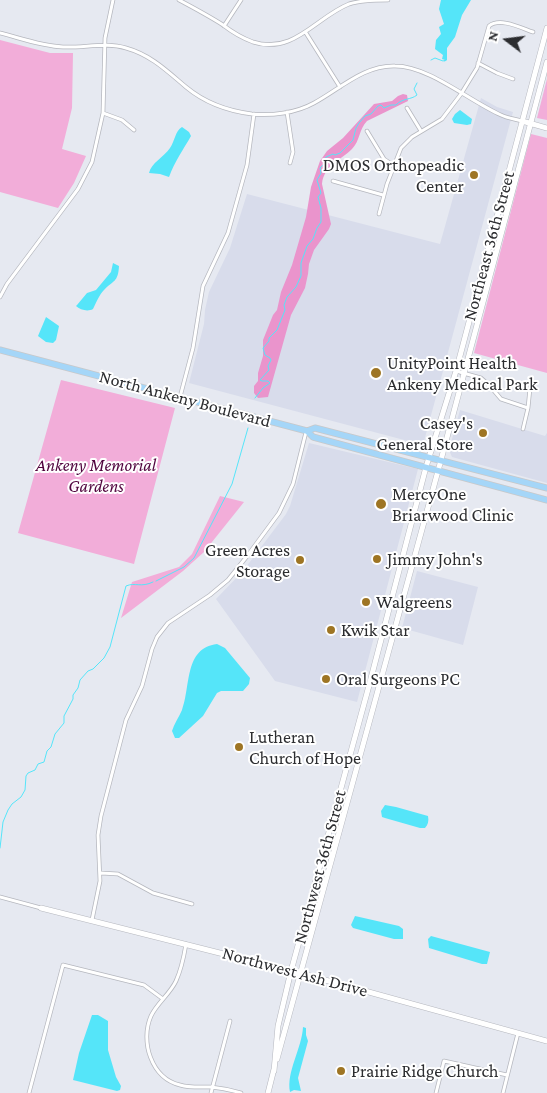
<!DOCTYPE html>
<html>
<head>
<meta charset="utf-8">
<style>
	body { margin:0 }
	#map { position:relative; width:547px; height:1093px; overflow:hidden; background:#e6e9f1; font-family:"Crimson Pro",serif }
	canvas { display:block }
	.north { position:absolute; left:482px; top:15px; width:50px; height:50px; -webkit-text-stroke:4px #fff; paint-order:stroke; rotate:285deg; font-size:14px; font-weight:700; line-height:20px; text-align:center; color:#2c2d30 }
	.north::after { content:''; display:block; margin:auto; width:18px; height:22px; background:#2c2d30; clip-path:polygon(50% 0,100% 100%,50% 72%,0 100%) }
</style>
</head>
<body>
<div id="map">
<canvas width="547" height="1093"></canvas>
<div class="north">N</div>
</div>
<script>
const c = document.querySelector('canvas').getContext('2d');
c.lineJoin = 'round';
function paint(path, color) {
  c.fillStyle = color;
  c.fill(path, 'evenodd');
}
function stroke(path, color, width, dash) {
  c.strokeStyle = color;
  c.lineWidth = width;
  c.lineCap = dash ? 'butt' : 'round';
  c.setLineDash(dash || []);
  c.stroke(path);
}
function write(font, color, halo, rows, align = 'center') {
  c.font = font + ' "Crimson Pro",serif';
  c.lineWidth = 4;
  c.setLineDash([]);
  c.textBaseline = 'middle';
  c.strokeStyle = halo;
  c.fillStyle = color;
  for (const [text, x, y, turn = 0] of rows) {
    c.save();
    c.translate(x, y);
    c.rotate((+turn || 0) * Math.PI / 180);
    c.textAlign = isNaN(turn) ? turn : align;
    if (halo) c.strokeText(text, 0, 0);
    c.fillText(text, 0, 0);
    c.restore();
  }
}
const built = new Path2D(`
	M481,98L497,107L513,112L423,445L189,383L204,324L205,310L209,292L230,248L247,194L440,244Z
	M460,410L545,436L547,433V483L452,457L449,450Z
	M309,443L418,469L357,702L275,681L216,599L243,571L286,514L290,506Z
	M417,571L478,587L463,645L402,628Z`);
const green = new Path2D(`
	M0,40L50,53H73L72,108L62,149L86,156L74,183L58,208L0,192Z
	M547,79V120L537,118Z
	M531,134L547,138V373L474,353Z
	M61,380L175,408L134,564L18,533Z
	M220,496L244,502L204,552L183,571L121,618L132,582L179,567L192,554Z`);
const forest = new Path2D(`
	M403,94L407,95L408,101L367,121C359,129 360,141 352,149C341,160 324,165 322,184L331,224L329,229L314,250L309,264L308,274L305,288L291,315L268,397L258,398L254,393V386L258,381V373L263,356V340L273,315L277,310L281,292L292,265L306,217L311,187L320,161L327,151L343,138L374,104L392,101L398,96Z`);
const water = new Path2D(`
	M441,0H471L462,15L455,37L447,48V60L444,62L445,60L442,59L443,55L435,49L436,40L441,34L439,27L444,24L439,9Z
	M460,110L472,119L471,124L467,125L454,123L452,119L455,114Z
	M182,127L189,132L191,136C183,150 175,161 169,177L160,174L149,173C151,163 164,157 170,148C175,141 175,131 182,127Z
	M113,263L119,266C118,283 113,280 104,290C99,295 96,303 93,309C88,312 80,310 76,306L77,305L87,293L96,290L111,272Z
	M46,317L59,326L56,340L53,343L46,342L38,336Z
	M217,644L225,648L250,678L249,684L243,691H221L217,693L203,716L179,738H175L172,731C174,724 179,717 182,710C191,686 184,648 217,644Z
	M385,805L396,807L428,816C429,821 428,825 425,828H420L385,818L382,817L381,811Z
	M355,916L399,926L403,929V939H394L353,928L351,925Z
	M431,936L490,952L487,964H482L429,948L428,939Z
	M92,1015H98L108,1021V1050L116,1077L121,1086L120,1090L117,1091L73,1080L79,1053Z
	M303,1027L306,1028V1035L308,1041L298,1078L301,1091L294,1090L290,1092C286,1072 302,1048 303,1027Z`);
const stream = new Path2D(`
	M431,60L435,58L443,61L446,60
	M255,398L263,388L270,383L268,381H262L260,380L269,370L268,366L271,360L270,358L265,355L263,348L269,341V338L277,330L285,310L284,305L287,297L296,287L301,276V263L307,246L313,239L317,228L321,222V208L318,197L321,193L317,180L321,173L320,168L324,164L326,157L333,154L335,155L340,153L353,140L356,128L359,123L365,116L371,114L378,106L381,105L384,108L391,105H396C402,98 411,100 417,95L414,89L417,83
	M156,581L184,567L194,558L232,484L248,428
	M0,848L3,822L8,810L12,804L21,797L25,790L26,776L28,773L35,770L38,764L44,762L47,751L51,747L55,734L64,723V716L73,699V695L78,688L80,680L88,671L93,669L104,658L110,647L126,586C135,582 141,588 153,582`);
const street = new Path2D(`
	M179,0C194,8 209,16 223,25C232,32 242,38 253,42C294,55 316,17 349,4C361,0 375,0 388,0
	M224,26L241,0
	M0,33C20,38 41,46 63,47C84,48 106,42 126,48C151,55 167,71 186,87C204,102 228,111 252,114C272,116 296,113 314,103C340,89 364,65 395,66C429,66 469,101 501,115C507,118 515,119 522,121
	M306,33L340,87
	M478,63L497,73L513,79
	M407,108L421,131
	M287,112L293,152L290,163
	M103,113L122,120L134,130
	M367,131L384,159L393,165
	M333,181L383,195
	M379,214L387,184L401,148L412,137L442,119L461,94L477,68L489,26C500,17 521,28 533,32
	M0,297L7,284L78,189L92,162L103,113L105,38L113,0
	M456,371L481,378L490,386L501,399L528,408
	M180,397L193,348L203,286L228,233L247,165L254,114
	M523,429L528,408L531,378
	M101,873L118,874L153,893L192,904
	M0,897L41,908
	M92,920L100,881L98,835L101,816L126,720L142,686L152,649L157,637L168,623L210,595L228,580L248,555L279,513L293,484L306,432
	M186,944C184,956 181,970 176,981C170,994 157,1003 151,1016C140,1041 151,1078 180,1085C190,1088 201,1087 211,1087C221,1088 231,1090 241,1093
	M29,1093L63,965L144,985L163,999
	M211,1093L230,1021
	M436,1093L444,1061L507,1075
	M503,1093L518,1033`);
const secondary = new Path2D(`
	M522,121L547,128
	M41,908L307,975L547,1041
	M277,1059L441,460L547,62
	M274,1071L278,1026L291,971L370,682L426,467L456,371L547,28
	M268,1093L274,1069`);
const primary = new Path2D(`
	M0,350L307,431L313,437L547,500
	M307,431L315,428L547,488`);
const markers = [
	[474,175,5,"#9e7524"],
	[376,373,6,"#9e7524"],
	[483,433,5,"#9e7524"],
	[381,504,6,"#9e7524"],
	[377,559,5,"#9e7524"],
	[300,560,5,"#9e7524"],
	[366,602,5,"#9e7524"],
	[331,630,5,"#9e7524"],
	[326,679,5,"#9e7524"],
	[239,747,5,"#9e7524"],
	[341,1071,5,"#9e7524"]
];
const poiNames = [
	["DMOS Orthopeadic",464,165,"right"],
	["Center",464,186,"right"],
	["UnityPoint Health",387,363],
	["Ankeny Medical Park",387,384],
	["Casey's",473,423,"right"],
	["General Store",473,444,"right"],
	["MercyOne",392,494],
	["Briarwood Clinic",392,515],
	["Green Acres",290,550,"right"],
	["Storage",290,571,"right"],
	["Jimmy John's",387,559],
	["Walgreens",376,602],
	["Kwik Star",341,630],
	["Oral Surgeons PC",336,679],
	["Lutheran",249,737],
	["Church of Hope",249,758],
	["Prairie Ridge Church",351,1071]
];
const streetNames = [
	["Northeast 36th Street",489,246,-75],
	["North Ankeny Boulevard",185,399,15],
	["Northwest 36th Street",320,867,-75],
	["Northwest Ash Drive",295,972,15]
];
const parkNames = [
	["Ankeny Memorial",96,465],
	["Gardens",96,486]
];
paint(built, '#d8dceb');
paint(green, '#f2add9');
paint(forest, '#ea94cc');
paint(water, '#55e5f9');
stroke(stream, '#55e5f9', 1);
stroke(street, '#b5b7be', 4.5);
stroke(secondary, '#b5b7be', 6);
stroke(primary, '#c8c8c9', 7);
stroke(street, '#fff', 3);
stroke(secondary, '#fff', 5);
stroke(primary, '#a5d6f8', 5.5);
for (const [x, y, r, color] of markers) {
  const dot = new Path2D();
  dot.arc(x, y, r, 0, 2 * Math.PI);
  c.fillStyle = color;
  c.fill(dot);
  stroke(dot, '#fff', 2);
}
write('18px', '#2c2d30', '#fff', poiNames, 'left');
write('18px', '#2c2d30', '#fff', streetNames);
write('italic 18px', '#51043e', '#fff', parkNames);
</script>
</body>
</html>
